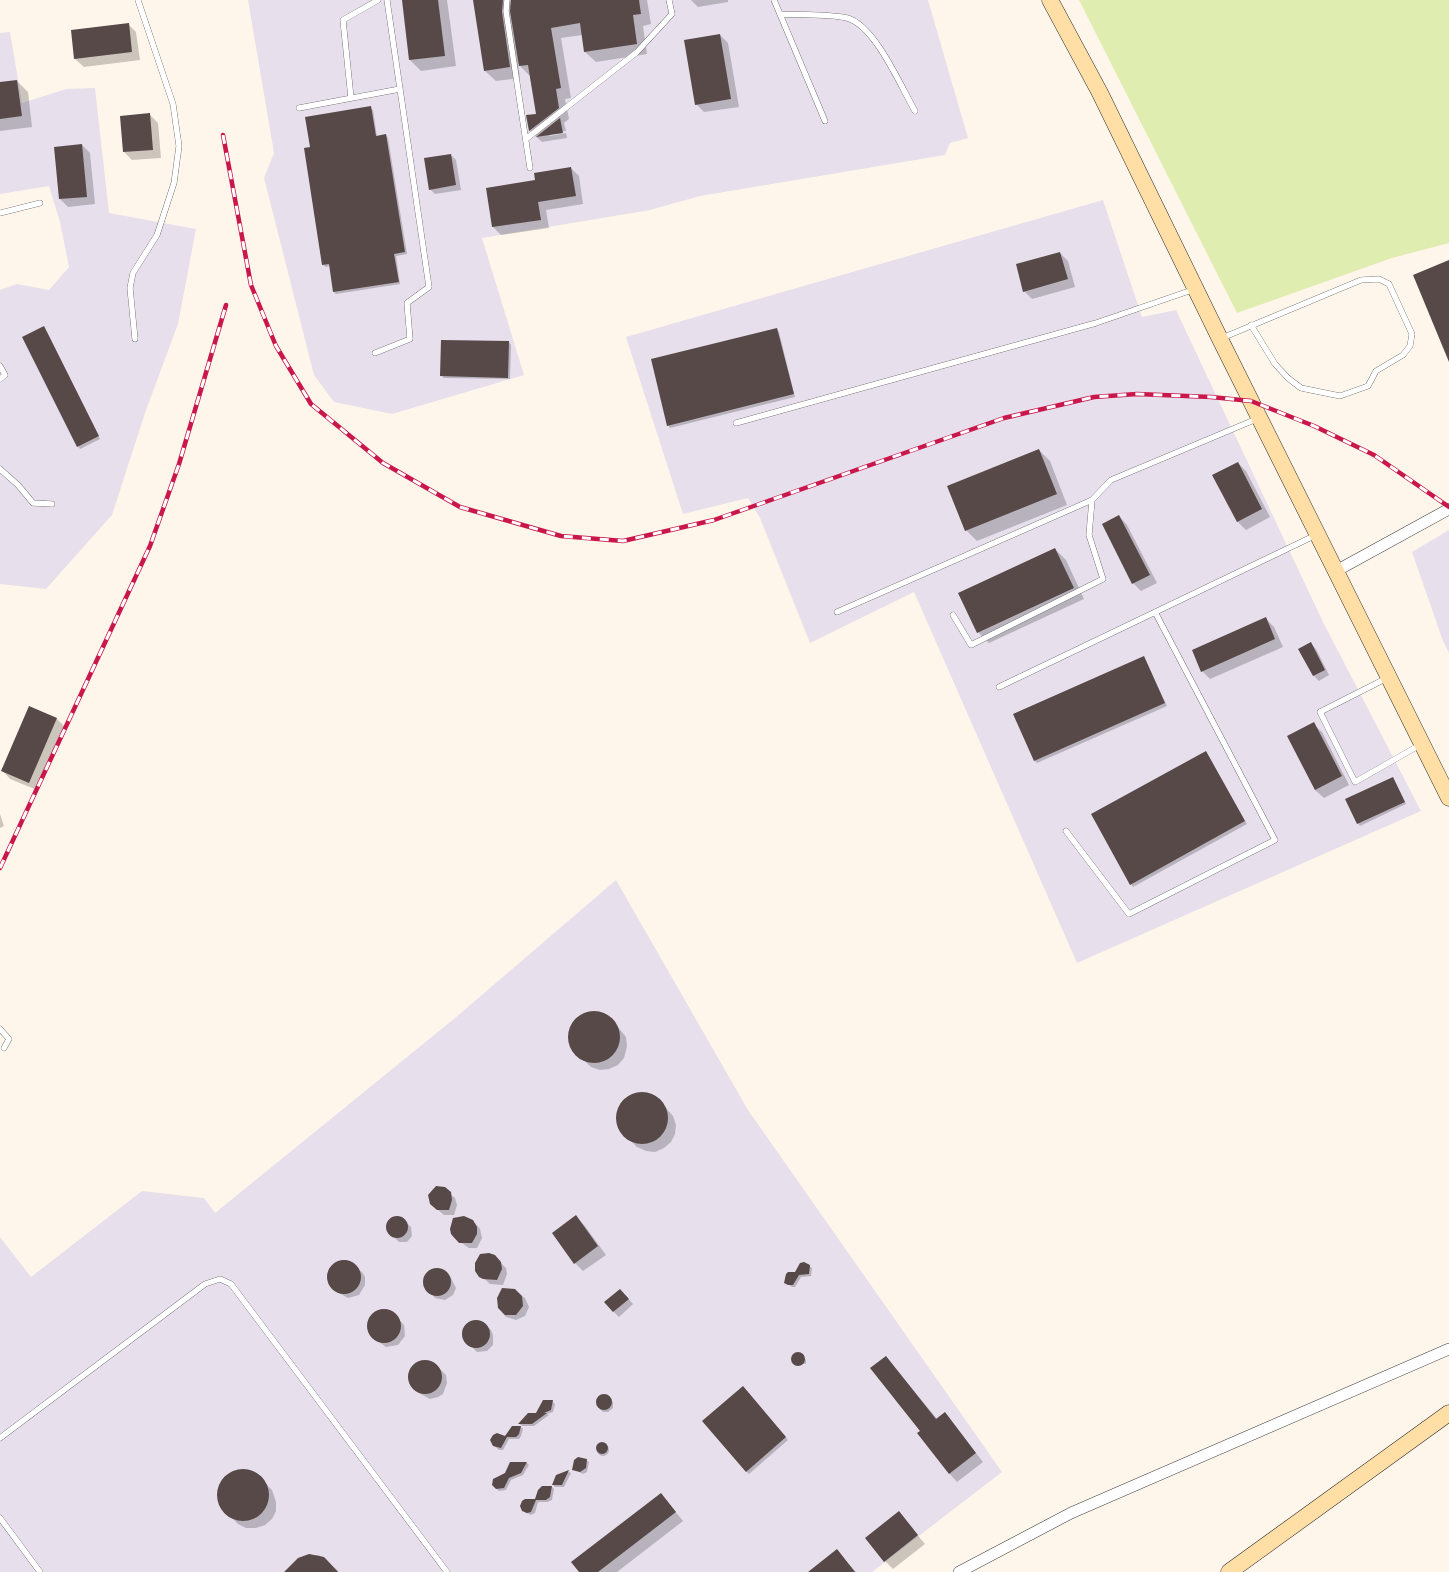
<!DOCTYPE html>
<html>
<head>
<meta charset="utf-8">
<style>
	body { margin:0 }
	canvas { display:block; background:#fff6eb }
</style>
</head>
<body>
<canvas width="1449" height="1572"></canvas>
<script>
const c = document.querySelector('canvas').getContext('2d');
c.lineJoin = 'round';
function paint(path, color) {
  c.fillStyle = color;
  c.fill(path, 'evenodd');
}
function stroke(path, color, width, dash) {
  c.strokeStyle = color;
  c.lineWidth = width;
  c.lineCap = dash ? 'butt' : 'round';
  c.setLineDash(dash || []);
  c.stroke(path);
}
const industrial = new Path2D(`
	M248,0H928L968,138L950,143L945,155L700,196L650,210L482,238L524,375L392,414L334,402L314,375L264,178L274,153Z
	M10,32L22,103L66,89L95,88L109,213L196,229L178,324L145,413L112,515L46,589L0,584V290L17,284L49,290L69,267L60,222L49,186L0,194V33Z
	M1103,200L1142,317L1176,310L1323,622L1421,811L1077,963L914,592L810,643L760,518L748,498L683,514L626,337Z
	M1449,530V653L1443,641L1412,552Z
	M616,880L748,1110L1002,1472L872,1572H0V1237L31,1277L142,1191L204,1198L215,1213L455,1018Z`);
const green = new Path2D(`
	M1079,0H1449V243L1392,258L1237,313Z`);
const shadow = new Path2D(`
	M403,0H447L456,66L421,71L410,60Z
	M474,0H647L651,24L643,26L647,54L596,62L585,52L582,35L561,38L571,98L565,99L569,119L564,123L566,131L552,133L549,136L566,133L567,138L542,142L530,131L527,116L537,115L530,76L518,64L520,78L496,81L485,71Z
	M691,0H728V2L698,7Z
	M128,24L136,32L140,60L84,67L75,59L72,31Z
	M720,35L728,43L739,107L704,112L696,104Z
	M17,81L28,92L32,127L0,131V83Z
	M370,108L373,110L377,137L386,135L388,138L407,254L396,256L400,284L336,294L334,292L330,266L326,267L323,265L311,147Z
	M150,115L158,123L161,158L132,160L124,152Z
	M82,145L90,153L95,204L68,207L60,199Z
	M451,155L456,160L461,190L435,194L430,189Z
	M571,168L579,176L583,204L546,210L549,228L501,235L493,227L536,181Z
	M1060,253L1068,261L1075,287L1032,299L1024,291Z
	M777,329L779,332L795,397L670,428L668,425Z
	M46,330L100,439L80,449L78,446Z
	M509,342L511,345L510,379L444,378L441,375Z
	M1039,450L1050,461L1067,505L977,541L966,530Z
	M1238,463L1246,471L1270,517L1246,530L1237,521Z
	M1119,516L1127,525L1157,583L1141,591L1133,583Z
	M1055,549L1066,560L1084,599L989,643L978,632Z
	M1266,619L1274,627L1283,647L1210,679L1202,671Z
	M1310,643L1316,649L1329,675L1319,681L1314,676Z
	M1144,657L1167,706L1037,763L1035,761L1014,714Z
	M30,707L57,719L65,727L37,790L10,779L2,770Z
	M1313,724L1322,732L1349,785L1324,798L1315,790L1288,737Z
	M1206,752L1247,824L1133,887L1131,884Z
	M1393,778L1406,804L1360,826L1358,823Z
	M0,814L4,826L0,828Z
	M594,1012L603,1014L613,1021L626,1037L627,1046L624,1058L618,1065L609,1069L600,1070L591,1067L575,1052L570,1044L569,1034L572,1025L580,1016Z
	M640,1094L652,1096L659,1100L673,1116L676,1125L675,1134L671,1142L664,1148L655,1152L646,1151L637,1147L622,1132L618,1123L619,1112L623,1104L629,1098Z
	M442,1187L455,1198L457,1205L454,1215H444L431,1204L429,1195L433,1189Z
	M400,1217L411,1227L412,1236L407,1242H399L388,1231L387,1224L391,1219Z
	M576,1217L584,1225L606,1255L583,1271L575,1263Z
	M475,1223L480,1229L482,1238L477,1248H469L453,1237L451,1229Z
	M493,1255L506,1268L507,1274L503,1285L490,1284L477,1272Z
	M346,1261L362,1272L365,1277V1285L359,1295L348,1298L337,1292L332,1287L328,1275L330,1269L335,1263Z
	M809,1266L812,1268L811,1276L801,1277L795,1287H792L789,1285L796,1273Z
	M437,1269L446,1273L451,1278L456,1288L453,1295L445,1300L435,1298L424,1283L429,1272Z
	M513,1290L525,1298L529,1307L525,1316L516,1320L506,1317L501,1311L498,1301Z
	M625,1295L633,1304L619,1317L613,1311Z
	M386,1310L393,1313L404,1325L405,1336L398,1345L386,1347L370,1335L368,1322L377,1312Z
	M471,1322H480L491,1330L493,1335V1345L487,1351L477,1352L464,1339V1329Z
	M800,1354L806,1360V1364H796L793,1361V1356Z
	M886,1357L937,1419L945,1413L983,1462L957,1482L949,1473L921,1431Z
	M426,1361L436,1365L446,1375L447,1383L443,1394L438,1397L430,1399L419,1393L413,1387L410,1375L415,1365Z
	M745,1390L788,1440L749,1474L746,1471Z
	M600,1395H606L613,1402V1408L608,1412H603L596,1405Z
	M552,1401L555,1404L553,1412L547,1414L549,1415L534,1426H522L520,1424Z
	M520,1426L523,1429L521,1436L519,1439H509L503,1450H499L492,1444Z
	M597 1450a6 6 0 1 1 12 0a6 6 0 1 1-12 0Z
	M586,1460L589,1462L587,1472L583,1474L573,1469Z
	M511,1463H527L529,1465L523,1475L511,1480L506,1490L499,1491L493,1485L506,1474Z
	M241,1471H249L257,1475L272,1490L276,1502V1511L272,1519L265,1525L256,1528H246L238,1524L222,1508L219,1499V1489L223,1481L232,1473Z
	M569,1472L571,1473L564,1487H555L553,1485L556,1476Z
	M542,1487H552L554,1489L552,1500L548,1502H538L535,1513L531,1515L524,1512L536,1500Z
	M661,1494L683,1521L617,1572H580Z
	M899,1513L925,1544L893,1569L885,1561Z
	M837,1551L856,1572H809Z
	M310,1555H318L326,1559L339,1572H289Z`);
const building = new Path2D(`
	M402,0H438L445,56L409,60Z
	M473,0H503L502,12L510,67L484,71Z
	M511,0H639L641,14L633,15L637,44L584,52L580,23L551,28L561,88L556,89L559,108L529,131L526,115L536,114L528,65L519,66L510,11Z
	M129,23L132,52L74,59L71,30Z
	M720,34L731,99L695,105L684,40Z
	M17,80L22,116L0,119V82Z
	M371,106L376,136L386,134L405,252L394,254L399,282L333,292L329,264L322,265L304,148L310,147L305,117Z
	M150,113L153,150L123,152L120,116Z
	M560,118L563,133L536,137Z
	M82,144L87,197L59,199L54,147Z
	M451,154L456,185L429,190L424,158Z
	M571,167L576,196L538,202L541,220L492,227L486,188L535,180L534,173Z
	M1060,252L1068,279L1023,292L1016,264Z
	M1449,260V362L1413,275Z
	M44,326L99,436L77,447L22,337Z
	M777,328L794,394L667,426L651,359Z
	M441,340L509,341L508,378L440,376Z
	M1039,449L1057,494L965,531L947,486Z
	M1238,462L1262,509L1237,522L1212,475Z
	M1119,515L1150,575L1132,584L1102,524Z
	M1055,548L1074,588L977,633L958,593Z
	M1266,617L1275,639L1201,672L1192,650Z
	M1311,642L1325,670L1313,676L1298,649Z
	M1144,656L1165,703L1034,761L1013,714Z
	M29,706L57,718L29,783L1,771Z
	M1314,722L1342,776L1315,790L1287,736Z
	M1206,751L1245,821L1130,885L1091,814Z
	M1393,777L1405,802L1357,824L1345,799Z
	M568 1037a26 26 0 1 1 52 0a26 26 0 1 1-52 0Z
	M616 1118a26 26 0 1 1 52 0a26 26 0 1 1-52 0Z
	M436,1186L445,1187L451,1192L452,1200L449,1210H437L430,1204L428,1195Z
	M576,1215L598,1246L574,1264L552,1233Z
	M386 1227a11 11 0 1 1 22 0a11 11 0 1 1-22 0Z
	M464,1216L473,1220L477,1227V1234L472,1243H459L451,1234L450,1229L453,1218Z
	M489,1253L495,1255L501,1262L502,1269L497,1280L483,1279L479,1277L475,1271V1263L480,1254Z
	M327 1277a17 17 0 1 1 34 0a17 17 0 1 1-34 0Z
	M804,1262L810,1265L809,1274L799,1275L793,1285H788L784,1283L786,1274L788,1272H795L800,1263Z
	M423 1282a14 14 0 1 1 28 0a14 14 0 1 1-28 0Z
	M502,1288L515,1289L522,1296L523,1306L516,1315H505L498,1308L497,1298Z
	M620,1289L629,1299L613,1312L604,1302Z
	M367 1326a17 17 0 1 1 34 0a17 17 0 1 1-34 0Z
	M462 1334a14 14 0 1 1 28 0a14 14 0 1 1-28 0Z
	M791 1359a7 7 0 1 1 14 0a7 7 0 1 1-14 0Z
	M886,1356L936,1419L945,1412L976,1453L949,1474L917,1433L920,1431L870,1368Z
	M408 1377a17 17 0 1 1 34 0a17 17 0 1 1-34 0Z
	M743,1386L786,1437L746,1472L702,1421Z
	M596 1402a8 8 0 1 1 16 0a8 8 0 1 1-16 0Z
	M543,1400H553L551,1410L544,1413H547L532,1424H518L528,1413H536Z
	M512,1426H521L519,1434L516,1437H507L501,1448L493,1446L490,1440L493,1435L497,1433L505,1436Z
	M596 1448a6 6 0 1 1 12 0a6 6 0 1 1-12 0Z
	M578,1457L587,1459L586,1468L580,1472L572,1470L574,1460Z
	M510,1462H527L521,1473L509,1478L504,1488L496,1489L492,1485L493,1479L505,1473Z
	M217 1495a26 26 0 1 1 52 0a26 26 0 1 1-52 0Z
	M569,1470L562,1485H552L556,1475Z
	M542,1486H552L550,1497L546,1500H536L531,1512L527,1513L522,1511L520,1506L522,1501L525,1499H535L538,1490Z
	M661,1493L676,1512L598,1572H579L571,1562Z
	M899,1511L918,1535L884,1562L865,1538Z
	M837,1549L855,1572H808Z
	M309,1554L324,1557L338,1572H284L298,1558Z`);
const lane = new Path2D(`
	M507,0L506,11L530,168
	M774,0L825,121
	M780,14C799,15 830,14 847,18C875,25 901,87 915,111
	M351,98L343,20L378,0
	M299,108L400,89
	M526,139L637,52L672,14L669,0
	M0,213L40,203
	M1222,338L1361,280L1379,279L1389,284L1412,334L1410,346L1403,355L1376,371L1368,386L1340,396L1301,388L1288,378L1275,364L1251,325
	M135,339L130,288L133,273L157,235L174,183L179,146L173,104L138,0
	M375,353L410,339L407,303L429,287L387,0
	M0,366L5,375L0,379
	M736,423L1096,323L1195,289
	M0,469L18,485L33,503L52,504
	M837,612L1092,500L1111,480L1259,418
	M953,615L971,645L1103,579L1089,535L1092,500
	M1387,678L1320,712L1355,782L1420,745
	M999,687L1316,535
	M1066,831L1129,914L1275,840L1155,612
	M0,1029L9,1039L4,1048
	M0,1438L205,1284L220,1279L231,1284L447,1572
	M0,1518L40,1572`);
const street = new Path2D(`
	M1336,571L1449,509
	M959,1572L1071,1513L1449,1349`);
const secondary = new Path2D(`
	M1050,0L1100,93L1220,339L1449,798
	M1229,1572L1449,1413`);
const rail = new Path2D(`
	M223,135L251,285L276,346L311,404L383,463L460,507L561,536L623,541L714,520L1004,418L1094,397L1137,394L1211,397L1251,401L1314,426L1374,455L1449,507
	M0,868L150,546L179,464L226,305`);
paint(industrial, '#e7dfec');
paint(green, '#dfedb1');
paint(shadow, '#0003');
paint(building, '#564947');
stroke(lane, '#3f3f3f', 6);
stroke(street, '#3f3f3f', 12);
stroke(secondary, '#2e2e2e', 17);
stroke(lane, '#fff', 5.5);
stroke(street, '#fff', 11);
stroke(secondary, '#ffdfa6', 16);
stroke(rail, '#c9174c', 4.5);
stroke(rail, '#fff', 3, [9]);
</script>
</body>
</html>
